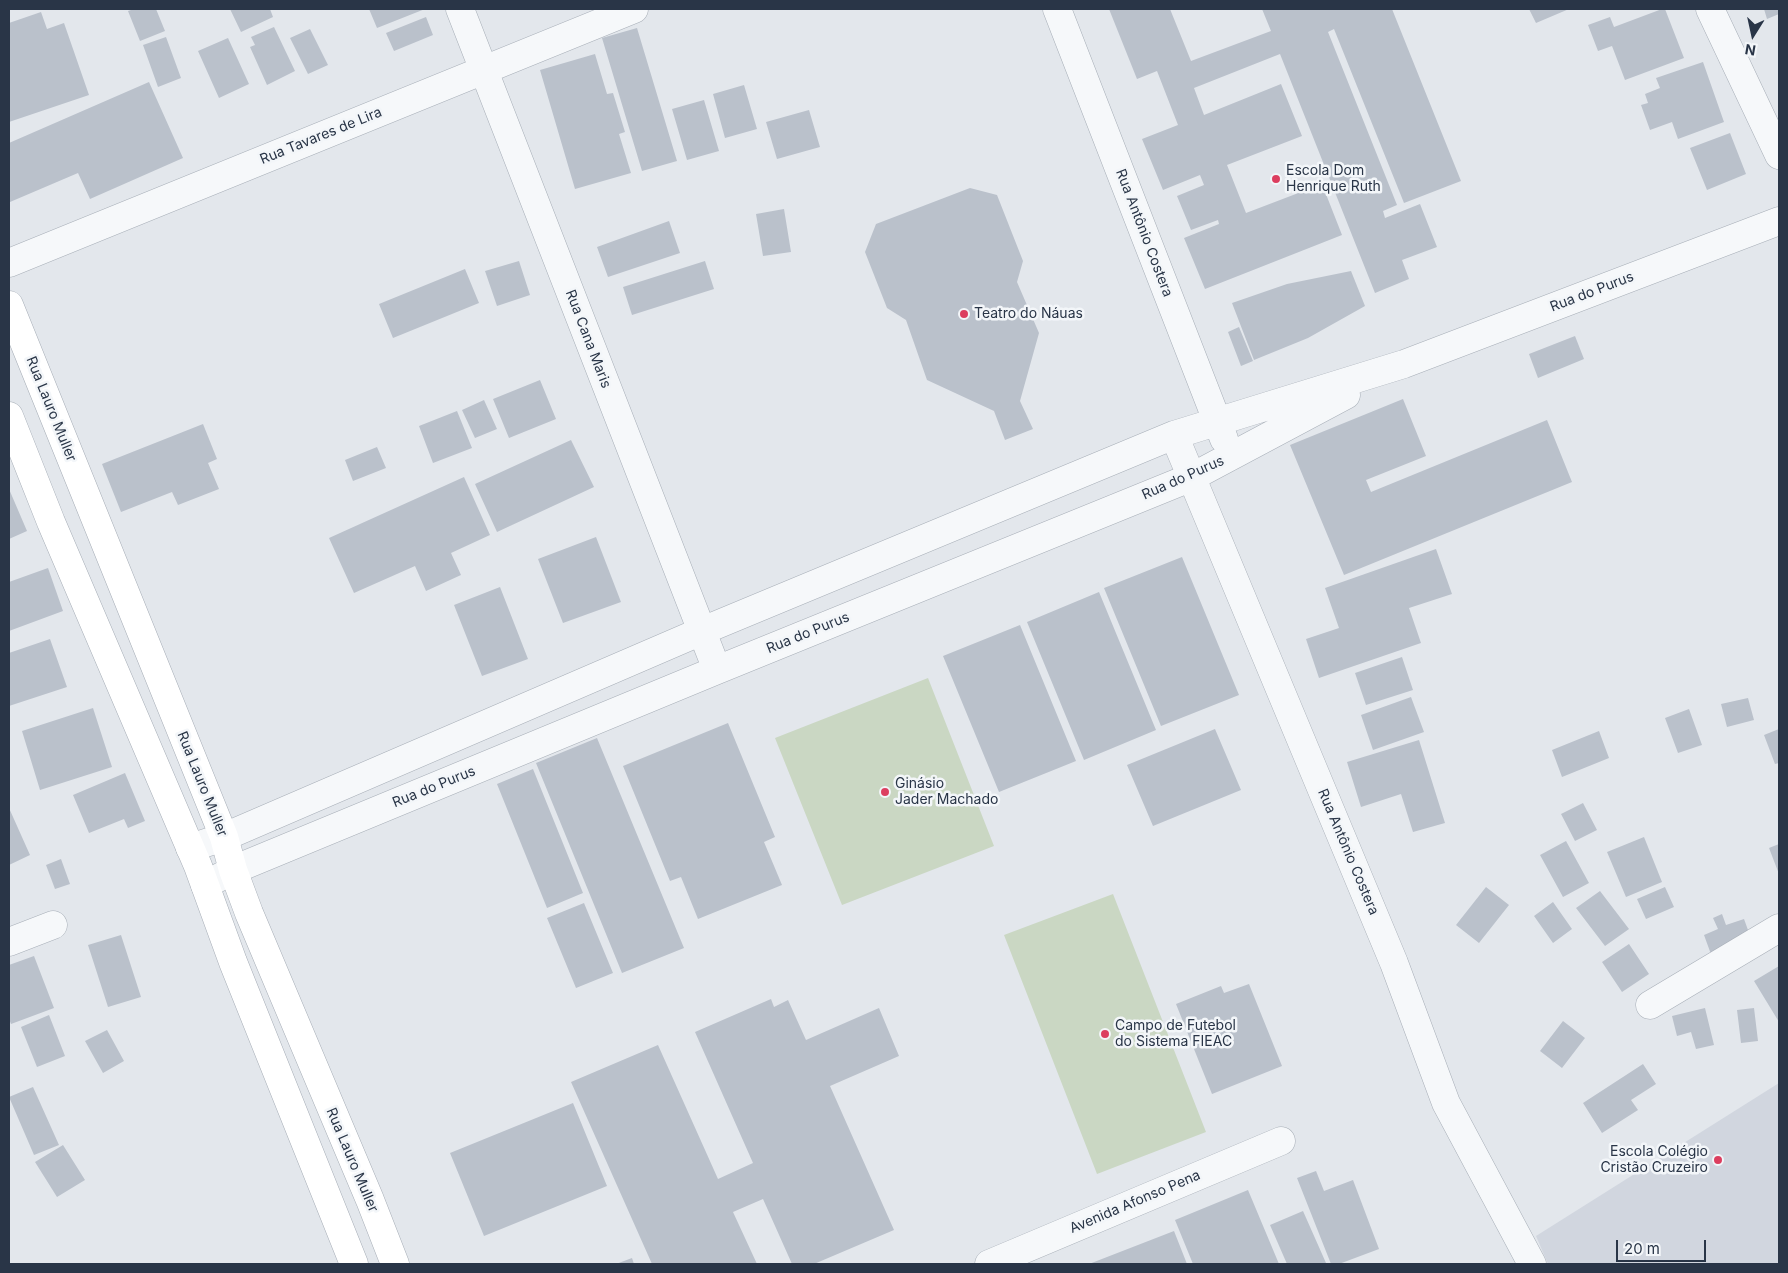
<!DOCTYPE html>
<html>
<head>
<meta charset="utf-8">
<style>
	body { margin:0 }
	#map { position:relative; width:1788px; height:1273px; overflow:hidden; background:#e3e7ec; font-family:Inter,sans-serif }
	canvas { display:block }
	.frame { position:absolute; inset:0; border:10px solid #293547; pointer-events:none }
	.north { position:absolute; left:1728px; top:10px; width:50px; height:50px; -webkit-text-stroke:4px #f3f6f9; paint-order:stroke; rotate:190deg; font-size:14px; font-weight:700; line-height:20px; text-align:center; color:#293547 }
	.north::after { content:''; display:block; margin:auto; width:18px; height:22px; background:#293547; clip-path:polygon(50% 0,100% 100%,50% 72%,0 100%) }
	.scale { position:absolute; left:1616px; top:1240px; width:90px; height:22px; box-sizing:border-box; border:2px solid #293547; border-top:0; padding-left:6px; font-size:15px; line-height:18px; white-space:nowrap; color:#293547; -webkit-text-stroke:4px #f3f6f9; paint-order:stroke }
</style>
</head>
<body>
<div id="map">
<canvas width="1788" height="1273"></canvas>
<div class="frame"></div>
<div class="north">N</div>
<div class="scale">20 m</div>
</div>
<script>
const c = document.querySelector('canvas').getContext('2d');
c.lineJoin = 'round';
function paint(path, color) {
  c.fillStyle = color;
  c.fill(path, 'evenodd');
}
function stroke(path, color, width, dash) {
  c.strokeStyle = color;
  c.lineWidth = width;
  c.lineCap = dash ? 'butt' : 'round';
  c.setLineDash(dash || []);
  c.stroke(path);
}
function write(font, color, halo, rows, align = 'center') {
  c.font = font + ' Inter,sans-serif';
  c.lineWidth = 5;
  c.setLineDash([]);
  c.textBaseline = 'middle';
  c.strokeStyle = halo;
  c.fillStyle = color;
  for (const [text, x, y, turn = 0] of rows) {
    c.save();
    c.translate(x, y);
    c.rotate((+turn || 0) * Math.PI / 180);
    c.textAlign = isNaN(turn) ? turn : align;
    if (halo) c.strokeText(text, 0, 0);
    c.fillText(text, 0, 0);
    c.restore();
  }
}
const built = new Path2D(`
	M1779,1083V1264H1548L1536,1236Z`);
const green = new Path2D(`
	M928,678L994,846L842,905L775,738Z
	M1113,894L1206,1132L1097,1174L1004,935Z`);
const building = new Path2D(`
	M134,9H156L165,31L140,41L128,11Z
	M230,9H270L273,17L241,32Z
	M369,9H425L377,28Z
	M1109,9H1170L1191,61L1271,31L1262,9H1392L1461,181L1404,203L1334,29L1328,32L1397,205L1383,211L1385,218L1420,204L1437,247L1402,260L1409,279L1375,293L1280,54L1194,88L1204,115L1281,84L1302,136L1227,165L1246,213L1322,184L1342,235L1205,289L1184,238L1219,224L1218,220L1191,230L1177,196L1204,185L1200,175L1163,190L1142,139L1178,125L1157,71L1137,79Z
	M1529,9H1569L1536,23Z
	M1662,9H1665L1684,58L1625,80L1612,46L1598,51L1588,25L1610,17L1614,27Z
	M1764,9H1779V14L1767,19Z
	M41,12L47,29L64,23L89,95L9,122V23Z
	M426,17L433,35L394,51L386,33Z
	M274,27L295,71L267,85L250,47L255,45L251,37Z
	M637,28L677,161L642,171L602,38Z
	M310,29L328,65L308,74L290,38Z
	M166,37L181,78L158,87L143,45Z
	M228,38L249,84L219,98L198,51Z
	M595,54L607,94L613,93L625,132L619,134L631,173L575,189L540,70Z
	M1703,62L1724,122L1678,139L1672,122L1650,130L1641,105L1648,103L1645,94L1660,88L1656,78Z
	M149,82L183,158L90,199L78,173L10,202L9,143Z
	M744,85L757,129L725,138L713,94Z
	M704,100L719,151L687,160L672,109Z
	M809,110L820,147L777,159L766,122Z
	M1730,133L1746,174L1707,190L1690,148Z
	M970,188L997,195L1023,261L1017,282L1039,333L1020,401L1033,429L1005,440L994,411L927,380L906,320L887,308L865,252L876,224Z
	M784,209L791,252L763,256L756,214Z
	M669,221L680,253L608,277L597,247Z
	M519,261L530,295L497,306L485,271Z
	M705,261L714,289L632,315L623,287Z
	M465,269L479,303L393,338L379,304Z
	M1351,271L1365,306L1308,338L1254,360L1232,303L1287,284Z
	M1239,327L1253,361L1241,366L1228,332Z
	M1575,336L1584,359L1538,378L1529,354Z
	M540,380L556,419L509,438L493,399Z
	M1403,399L1426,456L1366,480L1371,492L1547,420L1572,482L1344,575L1290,445Z
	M484,400L497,429L475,438L462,410Z
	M457,411L472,448L433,463L419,426Z
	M203,424L217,459L208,463L219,489L178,505L172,492L121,512L102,464Z
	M571,440L594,487L497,532L475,484Z
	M377,447L386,468L353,481L345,460Z
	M464,477L490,535L451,553L461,575L426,591L415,566L354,593L329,538Z
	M9,489L27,531L9,539Z
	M596,537L621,602L563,623L538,559Z
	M1436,549L1452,594L1409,608L1421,643L1319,678L1306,639L1339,628L1325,588Z
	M1182,557L1239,695L1161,726L1104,588Z
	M48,568L63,611L9,631V582Z
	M500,587L528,659L482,676L454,605Z
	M1099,592L1156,730L1084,760L1027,622Z
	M1020,625L1076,761L999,792L943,656Z
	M50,639L67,687L9,706V653Z
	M1402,657L1413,690L1366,705L1355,673Z
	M1411,697L1424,732L1373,750L1361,715Z
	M1748,698L1754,720L1727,727L1721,704Z
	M93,708L112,767L40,790L22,731Z
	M1689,709L1702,745L1678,753L1665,718Z
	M728,723L775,837L764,842L782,885L698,919L681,877L670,881L623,766Z
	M1215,729L1241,790L1153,826L1127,765Z
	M1779,729V763L1775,764L1764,735Z
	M1599,731L1609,758L1562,777L1552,750Z
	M597,738L684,948L622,973L536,763Z
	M1419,740L1445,823L1413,832L1401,794L1361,807L1347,762Z
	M533,769L583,893L547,908L497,784Z
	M125,773L145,821L128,828L124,819L89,833L73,795Z
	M1583,803L1597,830L1575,841L1561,814Z
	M9,808L30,855L9,865Z
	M1644,837L1662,882L1626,897L1607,852Z
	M1566,841L1589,883L1563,897L1540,855Z
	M1779,844V874L1769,848Z
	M61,859L70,884L55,889L46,865Z
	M1486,887L1509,905L1479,943L1456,925Z
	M1665,887L1674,907L1646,919L1637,899Z
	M1600,891L1629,929L1605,946L1576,908Z
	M1553,902L1572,929L1553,943L1534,916Z
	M584,903L613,973L576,988L547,918Z
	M1722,914L1726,925L1744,919L1752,941L1712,957L1704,935L1718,929L1713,918Z
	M121,935L141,997L108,1007L88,945Z
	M1629,944L1649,974L1622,992L1602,962Z
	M34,956L54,1008L11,1024L9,1019V965Z
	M1779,966V1022L1754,981Z
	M1249,984L1282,1066L1212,1094L1176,1004L1221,986L1224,993Z
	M771,999L774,1007L788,1000L806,1040L879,1008L899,1056L830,1086L894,1230L814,1264H792L763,1199L733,1212L757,1264H652L571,1082L658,1045L718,1179L753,1163L695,1032Z
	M1705,1008L1714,1045L1696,1049L1691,1032L1677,1036L1672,1016Z
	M1754,1008L1758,1041L1741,1043L1737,1010Z
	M49,1015L65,1056L37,1067L21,1027Z
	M1563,1021L1585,1038L1562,1068L1540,1051Z
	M107,1030L124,1061L103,1073L85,1041Z
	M1643,1064L1656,1084L1631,1100L1638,1110L1602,1133L1583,1103Z
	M33,1087L59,1145L34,1155L9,1097Z
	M573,1103L607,1186L484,1236L450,1153Z
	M63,1145L85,1180L57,1197L35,1162Z
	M1316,1171L1324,1191L1353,1180L1379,1249L1339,1264H1331L1297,1178Z
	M1248,1190L1279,1264H1193L1175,1220Z
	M1303,1211L1326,1263L1323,1264H1287L1270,1225Z
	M1174,1231L1187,1264H1089Z
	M632,1258L634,1264H616Z`);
const street = new Path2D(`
	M460,9L717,670
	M1057,9L1224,439
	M1710,9L1779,155
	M9,263L634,9
	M1174,435L1394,963L1446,1103L1532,1264
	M190,848L224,837L702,631L1174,435L1404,364L1779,221
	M205,885L233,870L717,670L1192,477L1346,395
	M9,942L53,925
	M1650,1005L1779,928
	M989,1264L1281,1141`);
const secondary = new Path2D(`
	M9,305L224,837L233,870L249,913L370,1200L395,1264
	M9,416L51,522L198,866L233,962L354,1264`);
const markers = [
	[1276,179,5,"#dc3e5f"],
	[964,314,5,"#dc3e5f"],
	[885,792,5,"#dc3e5f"],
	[1105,1034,5,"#dc3e5f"],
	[1718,1160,5,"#dc3e5f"]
];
const streetNames = [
	["Rua Tavares de Lira",321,136,-22],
	["Rua Antônio Costera",1144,233,69],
	["Rua do Purus",1592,292,-21],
	["Rua Cana Maris",588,339,69],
	["Rua Lauro Muller",51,409,68],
	["Rua do Purus",1183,478,-24],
	["Rua do Purus",808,633,-22],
	["Rua Lauro Muller",202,784,68],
	["Rua do Purus",434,787,-22],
	["Rua Antônio Costera",1348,852,67],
	["Rua Lauro Muller",352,1160,67],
	["Avenida Afonso Pena",1135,1202,-23]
];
const poiNames = [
	["Escola Dom",1286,171],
	["Henrique Ruth",1286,187],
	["Teatro do Náuas",974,314],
	["Ginásio",895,784],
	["Jader Machado",895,800],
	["Campo de Futebol",1115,1026],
	["do Sistema FIEAC",1115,1042],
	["Escola Colégio",1708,1152,"right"],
	["Cristão Cruzeiro",1708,1168,"right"]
];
paint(built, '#d1d6df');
paint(green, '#cad7c3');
paint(building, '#bac1cb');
stroke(street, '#a7aeb7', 29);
stroke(secondary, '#a7aeb7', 29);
stroke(street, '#f6f8fa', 28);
stroke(secondary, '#fff', 28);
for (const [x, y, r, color] of markers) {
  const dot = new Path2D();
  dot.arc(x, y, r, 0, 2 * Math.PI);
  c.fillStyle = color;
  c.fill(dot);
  stroke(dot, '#f3f6f9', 2);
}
write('14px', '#293547', '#f3f6f9', streetNames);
write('14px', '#293547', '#f3f6f9', poiNames, 'left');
</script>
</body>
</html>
